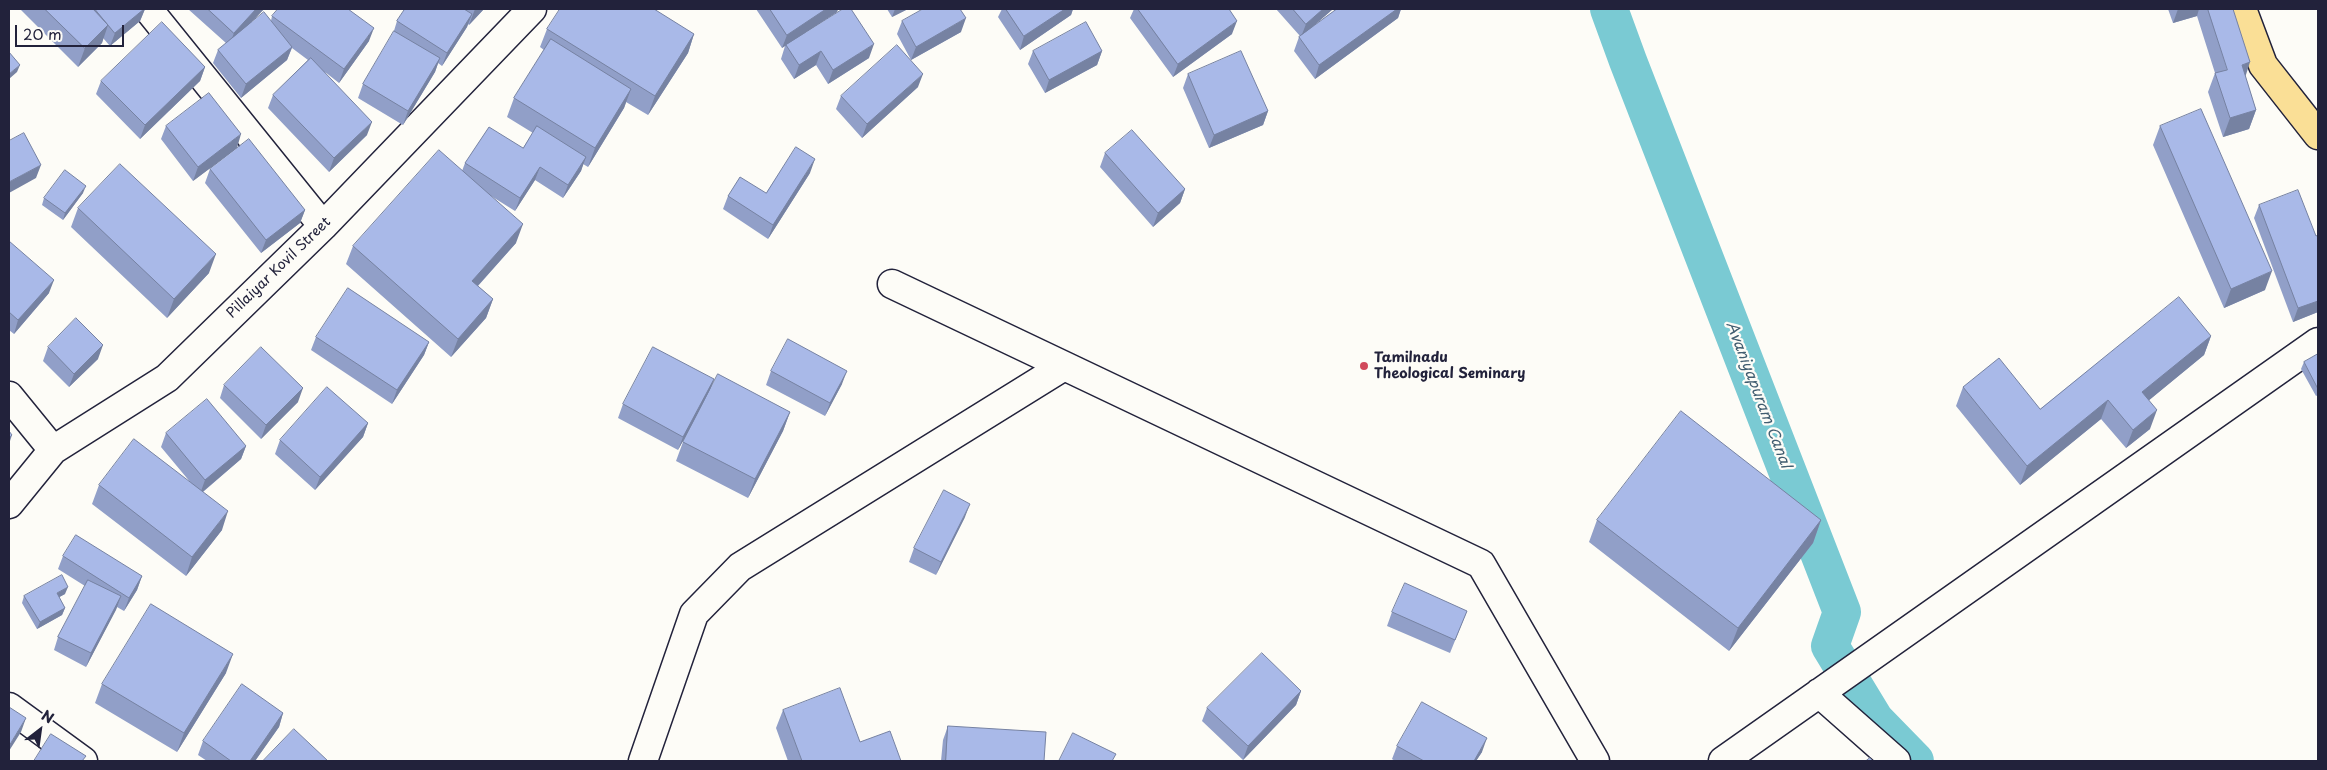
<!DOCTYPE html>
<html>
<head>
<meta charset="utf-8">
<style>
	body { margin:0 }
	#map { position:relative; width:2327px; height:770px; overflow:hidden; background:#fdfcf7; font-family:"Playpen Sans",sans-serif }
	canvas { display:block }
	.frame { position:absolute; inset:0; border:10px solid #22223b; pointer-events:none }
	.north { position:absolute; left:15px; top:705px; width:50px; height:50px; -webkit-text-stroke:4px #fdfcf7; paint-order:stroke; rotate:30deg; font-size:14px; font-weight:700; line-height:20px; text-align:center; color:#22223b }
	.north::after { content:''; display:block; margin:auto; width:18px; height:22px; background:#22223b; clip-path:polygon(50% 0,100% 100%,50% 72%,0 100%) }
	.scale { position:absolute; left:15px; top:25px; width:109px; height:22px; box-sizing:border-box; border:2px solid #22223b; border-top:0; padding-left:6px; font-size:15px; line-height:18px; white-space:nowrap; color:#22223b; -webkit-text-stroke:4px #fdfcf7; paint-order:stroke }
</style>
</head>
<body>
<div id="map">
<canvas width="2327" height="770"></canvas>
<div class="frame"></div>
<div class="north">N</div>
<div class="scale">20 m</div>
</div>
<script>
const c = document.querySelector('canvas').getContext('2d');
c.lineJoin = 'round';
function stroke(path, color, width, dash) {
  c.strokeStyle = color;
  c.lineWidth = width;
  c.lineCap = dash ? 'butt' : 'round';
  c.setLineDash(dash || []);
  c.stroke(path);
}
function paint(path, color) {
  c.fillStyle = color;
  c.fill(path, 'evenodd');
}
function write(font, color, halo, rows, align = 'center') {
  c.font = font + ' "Playpen Sans",sans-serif';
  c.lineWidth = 4.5;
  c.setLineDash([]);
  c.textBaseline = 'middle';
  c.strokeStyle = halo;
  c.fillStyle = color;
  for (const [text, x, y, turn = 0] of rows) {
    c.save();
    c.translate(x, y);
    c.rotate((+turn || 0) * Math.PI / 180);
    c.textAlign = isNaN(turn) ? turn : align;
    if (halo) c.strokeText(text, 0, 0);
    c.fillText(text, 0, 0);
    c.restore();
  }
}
const canal = new Path2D(`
	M1609,9L1628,61L1842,612L1830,646L1875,720L1915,761`);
const minor = new Path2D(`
	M148,9L323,226
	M892,284L1481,564L1595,761
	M9,396L53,450
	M9,504L53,450L167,378L323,226L532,9
	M1819,693L1896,761
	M9,707L83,761
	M643,761L694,614L740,567L1064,366
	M1723,761L2318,342`);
const primary = new Path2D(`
	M2242,9L2263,65L2318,135`);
const wall = new Path2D(`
	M20,9H145L140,21L110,46L103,38L102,43L78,67Z
	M188,9H264L251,22L271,21L272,16L369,41L339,83L325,72L367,135L329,172L268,108L273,95L308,60L292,48L287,60L241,98L213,63L218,50L226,43Z
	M405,9H484L469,25L468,24L467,27L442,66L438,63L435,72L403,125L358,98L363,84L393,34L397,21Z
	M756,9H838L837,12L805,33L869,58L828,84L816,65L794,79L781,59L785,46L782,48Z
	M887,9H908L892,17Z
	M1002,9H1073L1071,15L1020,50L998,17Z
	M1134,9H1229L1232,34L1173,77L1130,18Z
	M1276,9H1333L1311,28L1337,9H1401L1398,18L1315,79L1294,51L1299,37L1300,36Z
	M2168,9H2233L2245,76L2256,110L2249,129L2223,137L2208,92L2215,73L2197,16L2173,23Z
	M902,21L961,32L911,60L897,34Z
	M547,29L694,34L688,53L648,115L626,102L624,108L588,167L583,164L581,171L563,198L535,180L515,211L491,196L516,243L478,286L493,299L486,318L451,357L346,264L353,246L462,171L465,163L523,148L533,133L507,117L514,98L544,50L540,47Z
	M1033,51H1102L1097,65L1045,93L1028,64Z
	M205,67L200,81L140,139L96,94L101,81Z
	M1188,74L1268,111L1263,125L1209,148L1183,88Z
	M918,87L862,138L836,109L841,96Z
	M166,126L237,148L193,181L161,139Z
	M2160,126L2265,290L2224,308L2153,145Z
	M1105,153L1185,189L1180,203L1153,227L1100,167Z
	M210,169L305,210L300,223L261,253L205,183Z
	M810,173L768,239L723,209L728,196L766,193Z
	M83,193L63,220L42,205L44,198Z
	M2259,205L2316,236L2318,312L2293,322L2254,218Z
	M78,208L209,273L167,318L71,227Z
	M9,241L49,293L14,334L9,330Z
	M2211,336L2204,355L2149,400L2150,429L2126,448L2101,419L2020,485L1956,406L1963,387L2040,409Z
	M316,337L429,342L424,355L392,404L311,350Z
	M48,347L98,359L69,387L43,361Z
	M2318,354V395L2316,396L2301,369L2304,362Z
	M771,371L842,384L825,416L766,385Z
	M714,379L711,388L790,412L783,431L748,498L676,461L683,442L694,421L678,450L618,418L623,404Z
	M224,385L298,402L261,439L220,398Z
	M368,423L363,437L315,490L275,454L280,440Z
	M166,433L246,446L241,459L203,492L222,530L186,576L92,504L99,485L191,483L161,447Z
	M965,517L936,575L909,562L914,548Z
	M1597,520H1821L1813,543L1729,651L1589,542Z
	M63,556L142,576L137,590L124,611L117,607L86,667L54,650L58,637L85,586L58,569Z
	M65,594L59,597L65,608L62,615L37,629L22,603L24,596Z
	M1467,611L1450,653L1387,626L1392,612Z
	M226,673L177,752L95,703L102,684Z
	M1301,691L1296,705L1243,760L1202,721L1207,708Z
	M783,710L860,742L901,761H788L776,728Z
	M283,713L279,727L255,761H207L198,755L203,741Z
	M948,726L1044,761H941L943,740Z
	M1397,746L1482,752L1476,761H1395L1392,759Z`);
const shadedWall = new Path2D(`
	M144,9H145L140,21L110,46L115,33Z
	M256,9H264L229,46L234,33Z
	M475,9H484L469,25Z
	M826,9H838L837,12L782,48L787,35Z
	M895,9H908L892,17Z
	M1065,9H1073L1071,15L1020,50L1024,36Z
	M1323,9H1333L1301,37L1306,24Z
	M1397,9H1401L1398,18L1315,79L1319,65Z
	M2178,9H2199L2197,16L2173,23Z
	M472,14L467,27L442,66L447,53Z
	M966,18L961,32L911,60L916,47Z
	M1237,21L1232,34L1173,77L1178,64Z
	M108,25L102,43L78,67L85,48Z
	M374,28L369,41L339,83L344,69Z
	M694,34L688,53L648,115L655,96Z
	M874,44L869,58L828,84L833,70Z
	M292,47L287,60L241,98L246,84Z
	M821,51L816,65L794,79L799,65Z
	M1102,51L1097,65L1045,93L1049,80Z
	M440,58L435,72L403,125L408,111Z
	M2250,62L2244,81L2242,65Z
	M20,65L17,72L9,79V74Z
	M205,67L200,81L140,139L145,125Z
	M923,74L918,87L862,138L867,124Z
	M631,89L624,108L588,167L595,148Z
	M2256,110L2249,129L2223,137L2230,118Z
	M1268,111L1263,125L1209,148L1214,135Z
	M372,122L367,135L329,172L334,158Z
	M241,134L237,148L193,181L198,167Z
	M586,157L581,171L563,198L568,185Z
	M815,159L810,173L768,239L773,225Z
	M41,165L36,178L9,193V182Z
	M540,167L535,180L515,211L520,198Z
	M86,186L83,193L63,220L65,213Z
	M1185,189L1180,203L1153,227L1158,213Z
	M305,210L300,223L261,253L266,240Z
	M523,224L516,243L465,300L472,281Z
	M216,254L209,273L167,318L174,299Z
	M2272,271L2265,290L2224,308L2231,289Z
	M54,280L49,293L14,334L18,320Z
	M493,299L486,318L451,357L458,339Z
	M2318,301V312L2293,322L2298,308Z
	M2211,336L2204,355L2136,411L2142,392Z
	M429,342L424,355L392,404L397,390Z
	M103,345L98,359L69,387L74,374Z
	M847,371L842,384L825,416L830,403Z
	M714,379L709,393L678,450L683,437Z
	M303,388L298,402L261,439L266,425Z
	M2108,400L2101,419L2020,485L2027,466Z
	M2157,410L2150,429L2126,448L2133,430Z
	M790,412L783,431L748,498L755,479Z
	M368,423L363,437L315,490L320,477Z
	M12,435L9,444V438Z
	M246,446L241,459L200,494L205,480Z
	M970,504L965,517L936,575L941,562Z
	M228,511L222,530L186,576L192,557Z
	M1821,520L1813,543L1729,651L1738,628Z
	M142,576L137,590L124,611L129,598Z
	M68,587L65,594L54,600L57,593Z
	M121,596L116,610L86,667L91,653Z
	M65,608L62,615L37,629L40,622Z
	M233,654L226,673L177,752L184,733Z
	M1301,691L1296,705L1243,760L1248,746Z
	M283,713L279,727L255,761H250Z
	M26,718L21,732L9,751V746Z
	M1487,738L1482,752L1476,761H1474Z`);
const building = new Path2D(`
	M45,9H93L108,25L85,48Z
	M95,9H144L115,33Z
	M208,9H256L234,33Z
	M278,9H348L374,28L344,69L272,16Z
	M405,9H464L472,14L447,53L397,21Z
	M560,9H654L694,34L655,96L547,29Z
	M770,9H826L787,35Z
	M843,9H851L874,44L833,70L821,51L799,65L786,45Z
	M923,9H960L966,18L916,47L902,21Z
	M1006,9H1065L1024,36Z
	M1138,9H1229L1237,21L1178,64Z
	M1293,9H1323L1306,24Z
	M1337,9H1397L1319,65L1299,37Z
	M2208,9H2233L2250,62L2242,65L2256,110L2230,118L2215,73L2227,70Z
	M264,12L292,47L246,84L218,50Z
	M162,22L205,67L145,125L101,81Z
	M1086,22L1102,51L1049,80L1033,51Z
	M394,31L440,58L408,111L363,84Z
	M551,39L631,89L595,148L514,98Z
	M897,45L923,74L867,124L841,96Z
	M1241,51L1268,111L1214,135L1188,74Z
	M9,52L20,65L9,74Z
	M311,58L372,122L334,158L273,95Z
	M209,93L241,134L198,167L166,126Z
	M2201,109L2272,271L2231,289L2160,126Z
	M537,126L586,157L568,185L540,167L520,198L465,163L489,127L523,148Z
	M1132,130L1185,189L1158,213L1105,153Z
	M24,133L41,165L9,182V141Z
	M249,139L305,210L266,240L210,169Z
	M796,147L815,159L773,225L728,196L740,177L766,193Z
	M439,150L523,224L472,281L493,299L458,339L353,246Z
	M120,164L216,254L174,299L78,208Z
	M65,170L86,186L65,213L44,198Z
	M2298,190L2316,236L2318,235V301L2298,308L2259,205Z
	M9,241L54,280L18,320L9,312Z
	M348,288L429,342L397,390L316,337Z
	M2179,297L2211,336L2142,392L2157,410L2133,430L2108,400L2027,466L1963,387L1999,358L2040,409Z
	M76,318L103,345L74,374L48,347Z
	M788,339L847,371L830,403L771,371Z
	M261,347L303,388L266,425L224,385Z
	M653,347L714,379L683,437L623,404Z
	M2318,354V389L2304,362Z
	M718,374L790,412L755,479L683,442Z
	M327,387L368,423L320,477L280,440Z
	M207,399L246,446L205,480L166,433Z
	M1681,411L1821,520L1738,628L1597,520Z
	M9,431L12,435L9,438Z
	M134,439L228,511L192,557L99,485Z
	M944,490L970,504L941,562L914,548Z
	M76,535L142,576L129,598L63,556Z
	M62,575L68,587L57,593L65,608L40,622L24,596Z
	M88,580L121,596L91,653L58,637Z
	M1405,583L1467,611L1455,640L1392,612Z
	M151,604L233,654L184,733L102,684Z
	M1262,653L1301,691L1248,746L1207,708Z
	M242,684L283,713L250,761H231L203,741Z
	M840,688L860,742L890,731L901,761H802L783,710Z
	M1422,702L1487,738L1474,761H1424L1397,746Z
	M9,707L26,718L9,746Z
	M948,726L1046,732L1044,761H946Z
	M294,729L328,761H263Z
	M1073,733L1116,754L1112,761H1059Z
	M51,734L86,756L82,761H34Z
	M1870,758L1873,761H1866Z`);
const markers = [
	[1364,366,5,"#d1495b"]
];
const streetNames = [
	["Pillaiyar Kovil Street",279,268,-44]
];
const poiNames = [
	["Tamilnadu",1374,358],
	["Theological Seminary",1374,374]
];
const waterNames = [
	["Avaniyapuram Canal",1758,395,69]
];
stroke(canal, '#7acad3', 38);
stroke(minor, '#22223b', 31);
stroke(primary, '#22223b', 31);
stroke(minor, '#fdfcf7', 28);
stroke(primary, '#fadf96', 28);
paint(wall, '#919fc8');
paint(shadedWall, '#7682a2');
paint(building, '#a9b9e8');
stroke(building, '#7682a2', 1);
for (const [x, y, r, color] of markers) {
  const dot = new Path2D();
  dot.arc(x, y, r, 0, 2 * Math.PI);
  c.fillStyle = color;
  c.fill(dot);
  stroke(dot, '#fdfcf7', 2);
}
write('14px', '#22223b', '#fdfcf7', streetNames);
write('bold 14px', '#22223b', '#fdfcf7', poiNames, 'left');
write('italic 15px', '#415d70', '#fdfcf7', waterNames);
</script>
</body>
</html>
